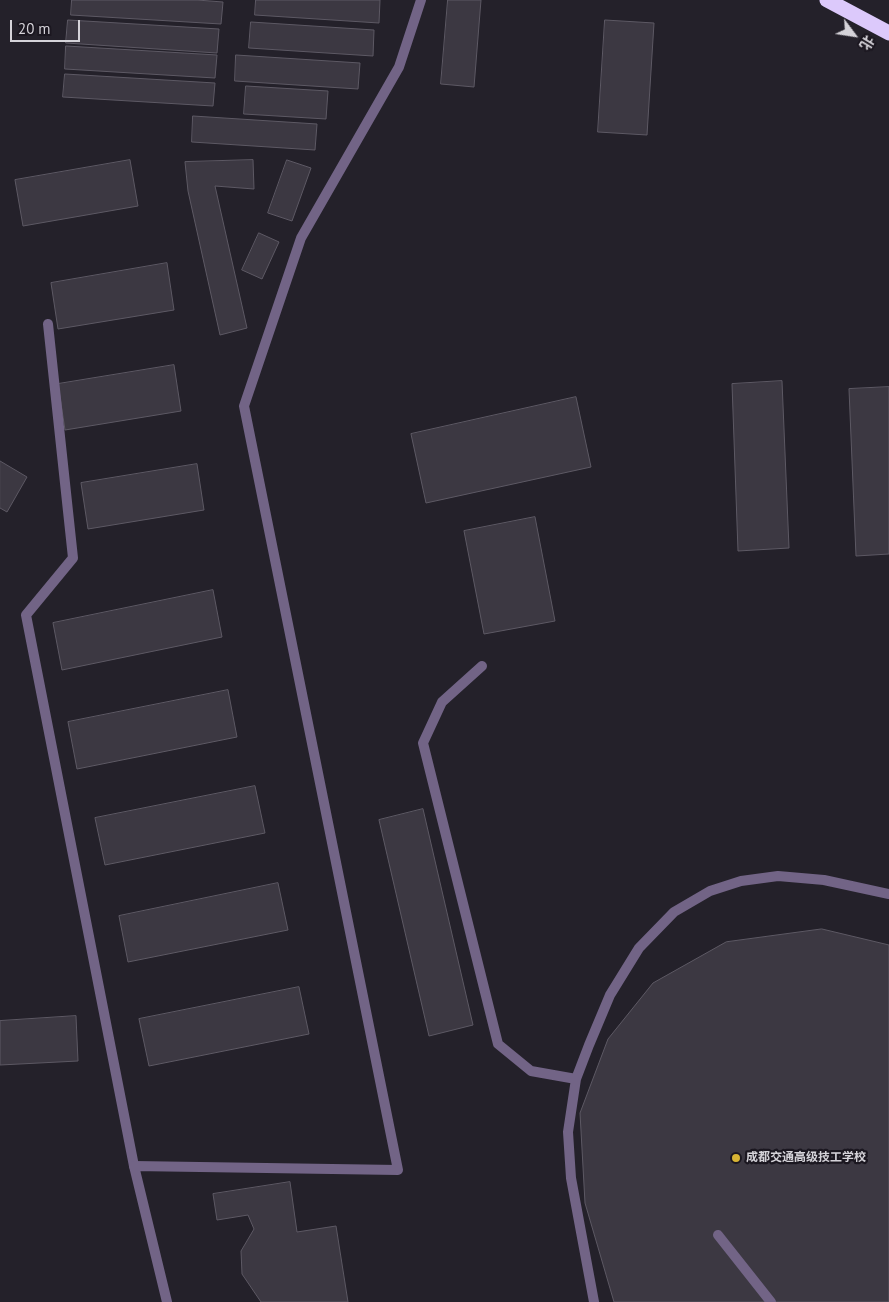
<!DOCTYPE html>
<html>
<head>
<meta charset="utf-8">
<style>
	body { margin:0 }
	#map { position:relative; width:889px; height:1302px; overflow:hidden; background:#24212a; font-family:"PT Sans","Noto Sans SC",sans-serif }
	canvas { display:block }
	.north { position:absolute; left:829px; top:10px; width:50px; height:50px; -webkit-text-stroke:4px #1b1720; paint-order:stroke; rotate:121deg; font-size:14px; font-weight:700; line-height:20px; text-align:center; color:#d5d3d9 }
	.north::after { content:''; display:block; margin:auto; width:18px; height:22px; background:#d5d3d9; clip-path:polygon(50% 0,100% 100%,50% 72%,0 100%) }
	.scale { position:absolute; left:10px; top:20px; width:70px; height:22px; box-sizing:border-box; border:2px solid #d5d3d9; border-top:0; padding-left:6px; font-size:15px; line-height:18px; white-space:nowrap; color:#d5d3d9; -webkit-text-stroke:4px #1b1720; paint-order:stroke }
</style>
</head>
<body>
<div id="map">
<canvas width="889" height="1302"></canvas>
<div class="north">北</div>
<div class="scale">20 m</div>
</div>
<script>
const c = document.querySelector('canvas').getContext('2d');
c.lineJoin = 'round';
function paint(path, color) {
  c.fillStyle = color;
  c.fill(path, 'evenodd');
}
function stroke(path, color, width, dash) {
  c.strokeStyle = color;
  c.lineWidth = width;
  c.lineCap = dash ? 'butt' : 'round';
  c.setLineDash(dash || []);
  c.stroke(path);
}
function write(font, color, halo, rows, align = 'center') {
  c.font = font + ' "PT Sans","Noto Sans SC",sans-serif';
  c.lineWidth = 4.5;
  c.setLineDash([]);
  c.textBaseline = 'middle';
  c.strokeStyle = halo;
  c.fillStyle = color;
  for (const [text, x, y, turn = 0] of rows) {
    c.save();
    c.translate(x, y);
    c.rotate((+turn || 0) * Math.PI / 180);
    c.textAlign = isNaN(turn) ? turn : align;
    if (halo) c.strokeText(text, 0, 0);
    c.fillText(text, 0, 0);
    c.restore();
  }
}
const building = new Path2D(`
	M72,0H197L223,2L221,24L71,15Z
	M256,0H380L379,23L255,15Z
	M448,0H481L474,87L441,84Z
	M68,20L219,29L217,53L66,43Z
	M605,20L654,23L647,135L598,132Z
	M251,22L374,30L373,56L249,48Z
	M66,46L217,55L215,78L65,69Z
	M236,55L360,63L358,89L235,81Z
	M65,74L215,83L213,106L63,97Z
	M246,86L328,91L326,119L244,114Z
	M193,116L317,124L315,150L192,142Z
	M130,160L138,206L23,226L15,180Z
	M253,160L254,189L215,186L247,328L220,335L188,191L185,162Z
	M287,160L311,168L292,221L268,213Z
	M259,233L279,242L262,279L242,270Z
	M167,263L174,310L58,329L51,283Z
	M174,365L181,411L65,430L58,384Z
	M782,381L789,548L738,551L732,384Z
	M889,387V554L856,556L849,389Z
	M576,397L591,467L426,503L411,434Z
	M0,461L27,477L7,512L0,508Z
	M197,464L204,510L88,529L81,483Z
	M535,517L555,621L484,634L464,531Z
	M213,590L222,637L62,670L53,623Z
	M228,690L237,737L77,769L68,722Z
	M255,786L265,833L105,865L95,818Z
	M423,809L473,1025L429,1036L379,820Z
	M278,883L288,930L128,962L119,916Z
	M822,929L889,945V1302H614L585,1203L580,1113L608,1039L653,983L726,942Z
	M299,987L309,1034L149,1066L139,1019Z
	M76,1016L78,1061L0,1065V1021Z
	M290,1182L297,1232L336,1226L348,1302H261L242,1274L241,1251L254,1229L248,1215L217,1220L213,1194Z`);
const lane = new Path2D(`
	M48,324L73,558L26,615L134,1166
	M482,666L442,702L423,743L498,1044L531,1071L576,1079
	M718,1235L771,1302
	M594,1302L571,1178L568,1132L576,1079L589,1045L610,995L639,948L674,912L710,891L741,881L778,876L824,880L889,894`);
const street = new Path2D(`
	M167,1302L134,1166L398,1170L244,406L301,238L399,67L421,0`);
const highway = new Path2D(`
	M827,0L889,33`);
const markers = [
	[736,1158,5,"#d8b434"]
];
const poiNames = [
	["成都交通高级技工学校",746,1158]
];
paint(building, '#3c3842');
stroke(building, '#5d5964', 1);
stroke(lane, '#726486', 10);
stroke(street, '#726486', 10);
stroke(highway, '#dcc9fb', 15);
for (const [x, y, r, color] of markers) {
  const dot = new Path2D();
  dot.arc(x, y, r, 0, 2 * Math.PI);
  c.fillStyle = color;
  c.fill(dot);
  stroke(dot, '#1b1720', 2);
}
write('bold 12px', '#d5d3d9', '#1b1720', poiNames, 'left');
</script>
</body>
</html>
